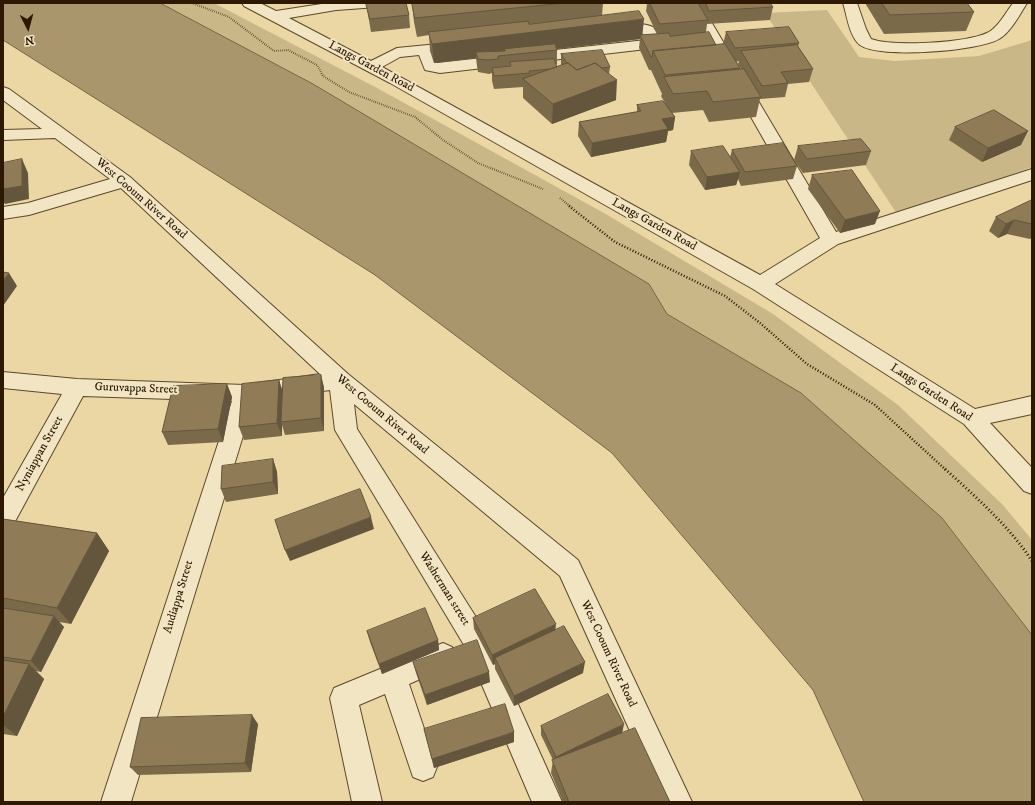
<!DOCTYPE html>
<html>
<head>
<meta charset="utf-8">
<style>
	body { margin:0 }
	#map { position:relative; width:1035px; height:805px; overflow:hidden; background:#ead7a4; font-family:"IM FELL DW Pica",serif }
	canvas { display:block }
	.frame { position:absolute; inset:0; border:4px solid #2d1802; pointer-events:none }
	.north { position:absolute; left:8px; top:8px; width:40px; height:40px; -webkit-text-stroke:3px #f1e5c4; paint-order:stroke; rotate:174deg; font-size:11px; font-weight:700; line-height:16px; text-align:center; color:#2d1802 }
	.north::after { content:''; display:block; margin:auto; width:14px; height:18px; background:#2d1802; clip-path:polygon(50% 0,100% 100%,50% 72%,0 100%) }
</style>
</head>
<body>
<div id="map">
<canvas width="1035" height="805"></canvas>
<div class="frame"></div>
<div class="north">N</div>
</div>
<script>
const c = document.querySelector('canvas').getContext('2d');
c.lineJoin = 'round';
function paint(path, color) {
  c.fillStyle = color;
  c.fill(path, 'evenodd');
}
function stroke(path, color, width, dash) {
  c.strokeStyle = color;
  c.lineWidth = width;
  c.lineCap = dash ? 'butt' : 'round';
  c.setLineDash(dash || []);
  c.stroke(path);
}
function write(font, color, halo, rows, align = 'center') {
  c.font = font + ' "IM FELL DW Pica",serif';
  c.lineWidth = 4;
  c.setLineDash([]);
  c.textBaseline = 'middle';
  c.strokeStyle = halo;
  c.fillStyle = color;
  for (const [text, x, y, turn = 0] of rows) {
    c.save();
    c.translate(x, y);
    c.rotate((+turn || 0) * Math.PI / 180);
    c.textAlign = isNaN(turn) ? turn : align;
    if (halo) c.strokeText(text, 0, 0);
    c.fillText(text, 0, 0);
    c.restore();
  }
}
const green = new Path2D(`
	M160,3H214L377,88L604,213L773,314L898,405L1003,505L1032,540V635L942,518L801,393L667,314L649,284L313,84Z
	M827,10L859,57L895,61L979,56L1032,40V167L899,217L765,13Z`);
const water = new Path2D(`
	M3,3H160L313,84L649,284L667,314L801,393L942,518L1032,635V802H864L813,690L612,453L375,275L3,40Z`);
const pathFar2 = new Path2D(`
	M192,3L229,17L274,51L288,50L317,65L323,76L349,92L415,117L443,140L478,163L543,189
	M560,198L571,207`);
const pathFar1 = new Path2D(`
	M569,206L615,242L725,296L760,323L807,364L875,405L946,470`);
const path = new Path2D(`
	M945,469C976,497 1009,526 1032,561`);
const minor = new Path2D(`
	M242,3H260L276,11L328,3H385L383,6L378,7L336,10L289,18L371,61L397,48L459,42L464,44L467,47L464,50L434,54L437,63L646,40L642,33L614,35L609,34L607,31L609,28C622,25 641,21 653,27L663,43L660,46L655,48L440,73L425,70L419,55L400,57L382,67L760,275L820,238L686,3H700L836,232L1032,169V180L838,244L775,284L975,409L1032,396V414L990,423L1032,468V494L1024,491L964,424L753,289L390,83L244,6Z
	M843,3H857L866,29L871,39C894,47 965,43 987,33C998,28 1006,12 1013,3H1027C1020,14 1011,32 999,39C979,51 879,59 860,45C849,36 847,15 843,3Z
	M3,87L9,89L130,177L348,374L578,560L692,802H662L560,576L354,404L357,429L486,633L562,802H532L467,650L335,430L330,390L254,400L131,802H101L232,401L83,396L12,527L3,530V498L62,394L3,388V372L77,379L245,385L320,374L121,188L29,215L3,219V207L28,203L110,179L55,138L3,140V130L42,129L3,100Z
	M443,643L452,647L456,656L452,665L409,684L437,767L433,777L423,781L413,777L385,694L359,705L382,802H352L330,698L334,688Z`);
const wall = new Path2D(`
	M366,3H406L409,15L410,28L371,32Z
	M412,3H603L602,16L642,35L657,34L646,11L647,4L646,3H770L773,7L770,20L707,24L706,32L716,45L723,44L726,32L799,43L798,47L813,69L809,82L788,84L785,97L760,99L756,117L709,122L703,110L672,113L675,117L673,130L668,131L666,142L591,157L578,136L579,122L637,112V105L665,103L661,96L662,94L651,70H649L639,48L640,39L557,49V64H556L557,67L561,65V54L610,67L609,74L616,100L552,124L523,98V87L494,89L492,81V73L489,74L478,72L477,66L476,58L434,63L430,51L429,35L417,37L414,22ZM739,61L738,64L741,69H739L740,68L736,62Z
	M865,3H967L974,12L966,31L884,34Z
	M955,127L1021,145L982,162L949,140Z
	M798,146L871,151L866,165L803,173L794,160Z
	M732,150L797,166L793,179L741,186L738,179L736,185L705,190L689,165L691,151L730,157Z
	M812,175L875,224L840,233L808,189Z
	M1032,200V238L1030,239L1007,234L998,238L989,231L996,217Z
	M321,375L324,388V431L285,435L282,425V436L244,440L239,427L279,380L283,392Z
	M227,384L232,397L223,442L168,445L162,432Z
	M273,459L277,472L278,494L226,502L221,489Z
	M3,519L97,533L109,551L71,624L59,622L64,627L41,672L36,671L44,679L17,736L3,734Z
	M473,618L556,630L583,673L514,706L495,669V664L493,665L474,629Z
	M367,631L438,640L439,650L382,674L370,642Z
	M413,662L490,682L427,705L416,673Z
	M258,724L251,772L138,775L130,767Z
	M541,726L622,733L670,802H563L551,773L553,760L541,735Z
	M424,729L514,742L434,768Z`);
const shadedWall = new Path2D(`
	M644,19L642,39L640,35V39L505,55L476,52V58L434,63L432,44Z
	M617,80L616,100L552,124L553,104Z
	M675,117L673,130L668,131L666,142L591,157L592,143L662,119Z
	M1028,131L1021,145L982,162L988,148Z
	M22,159L28,173L29,199L5,204L3,201V189Z
	M740,172L736,185L705,190L707,177Z
	M880,211L875,224L840,233L845,220Z
	M1014,220L1007,234L998,238L1006,224Z
	M9,273L17,286L3,306V281Z
	M321,375L324,388V431L321,418Z
	M279,380L283,394L281,422L282,425V436L277,423Z
	M227,384L232,397L223,442L218,429Z
	M273,459L277,472L278,494L273,482Z
	M371,517L374,529L290,561L285,550Z
	M97,533L109,551L71,624L57,608Z
	M54,616L64,627L41,672L31,661Z
	M556,624L555,635L495,658V664L493,665L492,655Z
	M438,640L439,650L382,674L379,664Z
	M585,662L583,673L514,706V696Z
	M29,664L44,679L17,736L3,725V717Z
	M489,672L490,682L427,705L425,695Z
	M252,715L258,724L251,772L245,763Z
	M624,724L622,734L555,766L556,757Z
	M514,732V742L434,768L432,759Z`);
const building = new Path2D(`
	M366,3H406L409,15L370,19Z
	M412,3H565L415,18Z
	M650,3H698L708,20L660,24Z
	M706,3H770L773,7L709,11Z
	M882,3H967L974,12L890,15Z
	M639,11L644,19L432,44L428,32L528,21L529,24Z
	M789,27L799,43L735,48L726,32Z
	M709,32L716,45L653,51L652,57H651L640,35L669,33L670,36Z
	M555,44L557,50L498,56V59L488,60L478,59L476,52L505,51V49Z
	M725,44L740,68L665,75L653,51Z
	M797,45L813,69L781,72L788,83L762,86L741,51Z
	M602,50L610,67L602,68L595,63L577,70L568,63H567L561,54Z
	M554,59L557,67L550,69L529,71L530,73L494,76L492,68L511,66L510,62Z
	M568,63L577,70L595,63L617,80L553,104L523,79Z
	M744,69L761,97L713,102L707,91L673,94L664,77Z
	M663,101L675,117L662,119L668,129L592,143L579,122L641,111L637,105Z
	M994,110L1028,131L988,148L955,127Z
	M861,139L871,151L807,159L798,146Z
	M783,143L797,166L745,172L732,150Z
	M723,146L740,172L707,177L691,151Z
	M22,159V186L3,189V163Z
	M852,170L880,211L845,220L812,175Z
	M1032,200V224L1014,220L1006,224L996,217Z
	M3,272L9,273L3,281Z
	M321,375V418L281,422L283,378Z
	M279,380L277,423L239,427L242,384Z
	M227,384L218,429L162,432L173,386Z
	M273,459V482L221,489L222,466Z
	M360,489L371,517L285,550L275,520Z
	M3,519L97,533L57,608L3,598Z
	M535,589L556,624L492,655L473,618Z
	M3,608L54,616L31,661L3,657Z
	M425,608L438,640L379,664L367,631Z
	M564,626L585,662L514,696L495,658Z
	M477,640L489,672L425,695L413,662Z
	M3,660L29,664L3,717Z
	M608,694L624,724L556,757L541,726Z
	M505,704L514,732L432,759L424,729Z
	M252,715L245,763L130,767L141,718Z
	M635,728L670,802H569L552,760Z`);
const streetNames = [
	["Langs Garden Road",371,67,28],
	["West Cooum River Road",141,199,41],
	["Langs Garden Road",654,225,29],
	["Guruvappa Street",136,389,2],
	["Langs Garden Road",931,393,33],
	["West Cooum River Road",382,415,40],
	["Nyniappan Street",40,454,-61],
	["Washerman street",444,589,58],
	["Audiappa Street",179,597,-73],
	["West Cooum River Road",608,654,65]
];
paint(green, '#cab788');
paint(water, '#aa966d');
stroke(water, '#786442', 1);
stroke(minor, '#5c482a', 2);
stroke(pathFar2, '#2d1802', 2, [0.5, 1.5]);
stroke(pathFar1, '#2d1802', 2.5, [1, 2]);
stroke(path, '#2d1802', 3, [1, 2.5]);
paint(minor, '#f1e5c4');
paint(wall, '#7b6a4a');
paint(shadedWall, '#64563c');
paint(building, '#8f7b56');
stroke(building, '#64563c', 1);
write('12px', '#2d1802', '#f1e5c4', streetNames);
</script>
</body>
</html>
